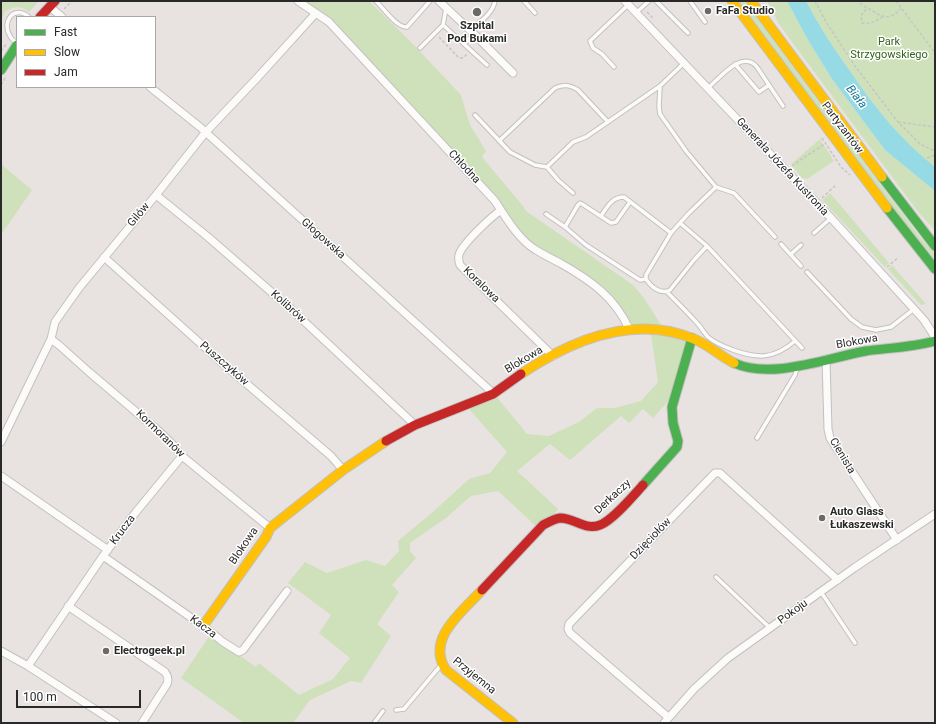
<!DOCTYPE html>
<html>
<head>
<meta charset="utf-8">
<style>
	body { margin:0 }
	#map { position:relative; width:936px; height:724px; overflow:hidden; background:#e8e3e0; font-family:Roboto,sans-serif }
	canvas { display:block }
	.frame { position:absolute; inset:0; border:2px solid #292929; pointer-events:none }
	.legend { position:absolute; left:16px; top:16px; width:140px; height:72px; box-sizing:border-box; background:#fff; border:1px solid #a9a9a9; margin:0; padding:5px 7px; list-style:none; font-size:12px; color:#292929 }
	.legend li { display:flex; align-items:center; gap:8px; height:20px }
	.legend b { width:20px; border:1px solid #a9a9a9 }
	.scale { position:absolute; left:16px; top:690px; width:125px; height:18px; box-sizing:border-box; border:2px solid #292929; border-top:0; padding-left:5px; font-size:12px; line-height:14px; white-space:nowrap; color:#292929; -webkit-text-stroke:3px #fff; paint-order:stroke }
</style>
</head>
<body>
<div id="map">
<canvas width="936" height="724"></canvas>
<div class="frame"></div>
<ul class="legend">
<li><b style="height:5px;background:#4caf50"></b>Fast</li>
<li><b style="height:5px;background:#ffc107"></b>Slow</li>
<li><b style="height:5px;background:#c62828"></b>Jam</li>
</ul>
<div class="scale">100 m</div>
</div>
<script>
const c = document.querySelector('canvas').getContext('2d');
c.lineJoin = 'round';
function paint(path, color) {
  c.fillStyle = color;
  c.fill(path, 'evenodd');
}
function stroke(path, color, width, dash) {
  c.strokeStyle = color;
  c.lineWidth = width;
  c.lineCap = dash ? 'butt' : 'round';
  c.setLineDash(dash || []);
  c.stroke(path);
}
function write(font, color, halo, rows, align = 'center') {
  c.font = font + ' Roboto,sans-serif';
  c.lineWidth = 3;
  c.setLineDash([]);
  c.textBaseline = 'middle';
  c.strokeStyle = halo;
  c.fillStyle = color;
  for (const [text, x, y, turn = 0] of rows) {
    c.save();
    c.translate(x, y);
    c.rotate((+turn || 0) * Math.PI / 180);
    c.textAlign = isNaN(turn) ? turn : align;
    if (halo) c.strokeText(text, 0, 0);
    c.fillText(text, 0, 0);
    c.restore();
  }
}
const green = new Path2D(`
	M1,1H39L29,12C20,5 14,7 5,11L2,19L1,30Z
	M303,1H369L412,43L461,95L470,125L486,151L482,157L523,206L526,211L633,285L644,298L663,328L636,325L631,323L617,303L602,289L537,248L517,229L385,79Z
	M738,1H744L879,183L920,237L935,254V260L900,218Z
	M767,1H787L808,40L832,79L885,150L935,191V230L919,213L795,46L779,24Z
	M806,1H935V167C900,140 873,105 848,69C833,47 818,25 806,1Z
	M820,139L834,161L807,179L802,178L791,164Z
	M1,164L32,190L1,235Z
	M830,193L889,263L885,267L822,200Z
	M892,265L926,304L921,305L888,269Z
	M651,334L684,339L686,342L672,397L653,418L643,409L629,423L621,416L570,460L550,444L517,471L558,509L554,515L537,527L498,491L471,496L446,518L410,543V551L416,558L392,585L399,592L377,624L391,636L361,683L351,681L310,700L293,723H244L181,678L210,635L256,667L259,663L299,695L333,679L350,658L319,633L331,615L288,583L305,562L327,573L366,560L385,566L399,551L398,541L435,510L469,479L490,473L507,452L469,409L496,396L527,434L549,436L579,422L597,408H615L641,401L658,382Z`);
const water = new Path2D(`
	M787,1H806C819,26 834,49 850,71C874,107 901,140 935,167V191L885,150L832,79L808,40Z`);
const path = new Path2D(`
	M815,1L826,22L855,66L898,122L920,144L935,151
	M896,1L935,53
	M860,3C864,7 868,8 873,11C885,19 890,19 901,9
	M64,9L72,1
	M866,9L861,16L862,23C869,25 876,21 882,17
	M647,12L654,19
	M439,37L459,58H463L467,54
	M1,51L7,43
	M1,85L5,78
	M898,122L935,127
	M822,138L841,167L850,175
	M927,158L935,155
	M792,166L806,156L825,144
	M822,198L836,185
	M887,267L898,258`);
const lane = new Path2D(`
	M376,1C383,8 397,28 407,27L430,1
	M524,1L535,13
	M656,1L688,33
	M690,1L705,22
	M636,13L649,1
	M443,25L487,65
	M471,30C480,22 493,13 495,1
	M17,43C14,41 11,39 10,36C1,22 14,4 29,17
	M464,44L474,34
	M420,48L443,25L446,8
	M735,64L759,92L769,85
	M614,67L602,54L593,48L590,41L628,5
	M660,86L659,107L660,114L686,151L716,187L734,193L775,237
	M708,88C720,78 742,49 757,67L783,106
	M475,115L510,152L535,165L547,167L573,142L586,137L660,86L684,63
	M499,141L555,88C564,84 570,85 578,90L608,122
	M547,167L558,180L573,193
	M546,214L565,227L578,205L580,203L582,204L611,223L616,222L630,202
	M601,216C607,207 612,197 624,197L671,233
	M680,223L707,246L802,348
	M565,227L586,245L626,271L640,280L646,279
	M814,233L831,218
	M781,244L801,266
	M707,246L694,260L670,290C661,295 651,287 646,279V275L671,233L688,214L716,187
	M791,254L801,245
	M807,272L851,319L862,327L876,330L891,327L914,309
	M667,292C677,302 687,312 697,323C701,327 704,333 708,337C715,343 725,347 733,350C758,359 774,359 795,341
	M757,438L795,375L797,368
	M716,577L770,628
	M821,592L855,643
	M396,710L404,709L441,665
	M374,723L383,711`);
const street = new Path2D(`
	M298,1L329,22L341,35L495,201C506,218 519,240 536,250C544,255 552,259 560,263C590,280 615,297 629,329
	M439,1L474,34L513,73
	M625,1L831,218L924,320L935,337
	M50,7L62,17
	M150,87L200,127L494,394
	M156,195L208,237L292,310L415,425
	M501,210C491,217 461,245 459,255C458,258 459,262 460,265L553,356
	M104,257L220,361L331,456L343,470
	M51,339L60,346L89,372L161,433L176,448L182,456L270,528
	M826,359L828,429L830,438L897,540
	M1,442L51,339L55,322L79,288L156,195L205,133L258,77L316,13
	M1,476L108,550
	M103,556L203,626L223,642L239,652L243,650L287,591
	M68,606L165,672C168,676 169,679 167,684L142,723
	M1,651L28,666L116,723
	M28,666L103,556L136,512L182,456
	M668,717L570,633L568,629L569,624L715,473H720L838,580
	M664,723L694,689L728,658L854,568L935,514`);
const fast = new Path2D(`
	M1,70L17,45
	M882,177L935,246
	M887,208L935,269
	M734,363C772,380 827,358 866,351C888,348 913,347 935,341
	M643,485L677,447L678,441L673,423L672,407L692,338`);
const slow = new Path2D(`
	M732,1L887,208
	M751,1L882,177
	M521,374C573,339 634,314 694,339C709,345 720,356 734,363
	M482,590C463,611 425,639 446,670L513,723
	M203,626L266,537L270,528L343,470L386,441`);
const jam = new Path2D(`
	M40,17L55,1
	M386,441L415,425L493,394L521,374
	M482,590L543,525C549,522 554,519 560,518C575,518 585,531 600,525C613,520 633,496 643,485`);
const markers = [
	[708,11,4,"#6c6a69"],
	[477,12,5,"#6c6a69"],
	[822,518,4,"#6c6a69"],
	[106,651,4,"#6c6a69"]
];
const poiNames = [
	["FaFa Studio",716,11],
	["Szpital",477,26,"center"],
	["Pod Bukami",477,39,"center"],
	["Auto Glass",830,512],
	["Łukaszewski",830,525],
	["Electrogeek.pl",114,651]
];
const parkNames = [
	["Park",889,42],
	["Strzygowskiego",889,55]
];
const streetNames = [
	["Partyzantów",842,128,53],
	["Chłodna",464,167,47],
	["Generała Józefa Kustronia",782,167,47],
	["Gilów",139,215,-50],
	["Głogowska",323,239,42],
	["Koralowa",481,285,44],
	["Kolibrów",288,307,42],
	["Blokowa",857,342,-10],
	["Blokowa",524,360,-31],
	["Puszczyków",224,364,41],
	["Kormoranów",160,434,44],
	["Cienista",842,456,59],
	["Derkaczy",613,497,-43],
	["Krucza",123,530,-53],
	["Dzięciołów",651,539,-46],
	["Blokowa",244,546,-56],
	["Pokoju",793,612,-36],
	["Kacza",203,627,37],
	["Przyjemna",474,676,39]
];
const waterNames = [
	["Biała",856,97,52]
];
paint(green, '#cee1ba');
paint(water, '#96dae6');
stroke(lane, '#c2c0c1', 5.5);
stroke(street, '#c2c0c1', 9);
stroke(fast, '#c2c0c1', 11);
stroke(slow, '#c2c0c1', 11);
stroke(jam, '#c2c0c1', 11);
stroke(path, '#c6c5c5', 1.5, [3, 2]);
stroke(lane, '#fcfbfa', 3.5);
stroke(street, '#fcfbfa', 7);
stroke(fast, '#4caf50', 9);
stroke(slow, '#ffc107', 9);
stroke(jam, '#c62828', 9);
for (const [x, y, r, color] of markers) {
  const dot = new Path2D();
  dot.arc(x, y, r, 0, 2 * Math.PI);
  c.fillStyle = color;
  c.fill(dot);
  stroke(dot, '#fff', 1.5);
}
write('bold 11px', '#292929', '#fff', poiNames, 'left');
write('11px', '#33631d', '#fff', parkNames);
write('11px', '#292929', '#fff', streetNames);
write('italic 12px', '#137594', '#fff', waterNames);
</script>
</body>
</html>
